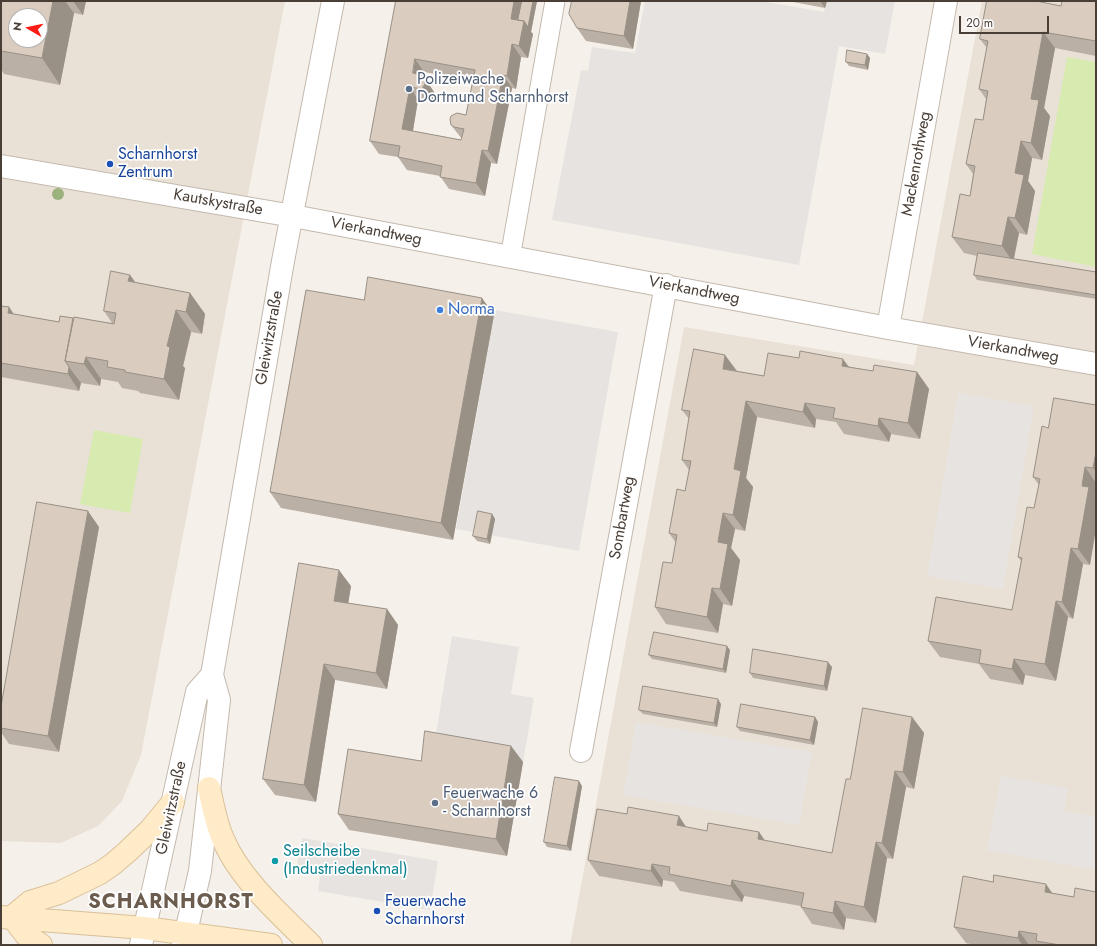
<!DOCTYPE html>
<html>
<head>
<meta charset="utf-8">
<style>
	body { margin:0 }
	#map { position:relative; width:1097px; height:946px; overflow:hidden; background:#f5f0e9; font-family:Jost,sans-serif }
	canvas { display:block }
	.frame { position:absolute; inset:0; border:2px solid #493f37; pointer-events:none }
	.north { position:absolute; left:8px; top:8px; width:40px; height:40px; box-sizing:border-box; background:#fff; border:1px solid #b6b2af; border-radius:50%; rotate:279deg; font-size:11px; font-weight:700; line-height:16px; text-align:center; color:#493f37 }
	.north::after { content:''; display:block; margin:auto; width:14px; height:18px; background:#ff1c15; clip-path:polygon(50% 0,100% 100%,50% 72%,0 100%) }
	.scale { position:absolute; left:959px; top:16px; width:90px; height:18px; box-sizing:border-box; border:2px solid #493f37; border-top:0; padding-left:5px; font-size:12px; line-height:14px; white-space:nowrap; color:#493f37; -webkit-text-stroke:3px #fff; paint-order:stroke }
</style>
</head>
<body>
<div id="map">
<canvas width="1097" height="946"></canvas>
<div class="frame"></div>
<div class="north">N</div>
<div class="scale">20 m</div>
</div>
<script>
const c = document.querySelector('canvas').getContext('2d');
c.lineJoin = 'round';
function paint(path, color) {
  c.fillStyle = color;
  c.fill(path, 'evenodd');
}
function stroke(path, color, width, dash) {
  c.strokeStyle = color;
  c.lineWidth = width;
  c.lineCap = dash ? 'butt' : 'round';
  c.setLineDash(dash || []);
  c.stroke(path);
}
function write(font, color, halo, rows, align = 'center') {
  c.font = font + ' Jost,sans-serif';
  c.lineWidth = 3.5;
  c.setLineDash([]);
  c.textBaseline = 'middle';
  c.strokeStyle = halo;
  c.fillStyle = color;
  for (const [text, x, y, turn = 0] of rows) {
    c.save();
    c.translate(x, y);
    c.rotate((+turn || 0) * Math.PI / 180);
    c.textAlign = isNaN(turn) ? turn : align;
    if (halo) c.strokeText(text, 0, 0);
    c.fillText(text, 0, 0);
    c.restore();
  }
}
const residential = new Path2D(`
	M1,1H285L141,755L122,801L98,826L61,843L1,841ZM16,16H40V40H16Z
	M982,1H1096V945H570L684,327L914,365Z`);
const green = new Path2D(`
	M1067,57L1096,62V267L1032,254Z
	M94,430L143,439L130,513L80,504Z`);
const parking = new Path2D(`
	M645,1H760L824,12L826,1H895L885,54L839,46L799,265L552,220L581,70L588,71L592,47L635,53Z
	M495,310L618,332L579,551L456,529Z
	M958,393L1034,406L1003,589L927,576Z
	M452,636L519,647L511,694L534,698L523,762L434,746Z
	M636,722L812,752L799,825L623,795Z
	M1001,776L1068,788L1064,811L1094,816L1096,809V870L987,850Z
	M302,838L438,861L430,910L318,891L321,871L297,867Z`);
const pedestrian = new Path2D(`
	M510,258L555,1`);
const minor = new Path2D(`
	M1,166L293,216L888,328L1096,364
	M888,328L946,1
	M581,751L666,285`);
const tertiary = new Path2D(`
	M141,945L197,692L212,675
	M183,945L200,871L219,700L212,675L283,261L333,1`);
const secondary = new Path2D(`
	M209,788C213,805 216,825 224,841C240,879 282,916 311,945
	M1,917L145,928L271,945
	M12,917L30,902L59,893L100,873L113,864L127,852L150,830L173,802
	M12,917L26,935L41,945`);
const trees = [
	[58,194]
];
const wall = new Path2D(`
	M1,1H86L83,15L74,13L60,85L4,74L1,69Z
	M396,1H537L531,32L533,34L528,58L521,57L516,89L512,88L497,164L491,163L485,196L449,189L440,176L407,170L398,157L379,154L370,141ZM424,72L473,81L466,115L451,125L462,139L461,140L413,131L418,100L431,101L434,97V92L424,77Z
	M641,1L633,49L586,41L577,28Z
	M788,1H827L825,8Z
	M1096,1V56L1055,48L1044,108L1050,116L1042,160L1032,158L1028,181L1035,191L1027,235L1019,233L1014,259L1096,272V299L977,280L974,275L977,256L964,253L952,237L970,196L973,174L966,164L983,120L986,99L979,89L987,48L980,39L1061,6Z
	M867,54L870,58L868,70L849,66L846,62Z
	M130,275L135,282L190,293L205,314L202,334L191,332L183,366L185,368L179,400L140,393L138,391L122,388L118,382L101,379L100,386L81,383L79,391L1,377V306L9,307L14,314L59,322L73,318L112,323L104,311Z
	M364,300L494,315L453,540L281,508L270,492Z
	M799,358L873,371L917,372L929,389L920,439L891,434L889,442L844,434L836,422L816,419L815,428L757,417L746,478L753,487L745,531L735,529L731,548L740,560L732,606L723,604L718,633L666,624L655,607L672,563L676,543L669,533L685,491L689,470L682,460L689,419L682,410L737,371L764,376Z
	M1096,405V486L1095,495L1090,565L1083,564L1073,619L1068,617L1056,681L1025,675L1023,685L990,679L979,664L940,657L928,641L1012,610L1021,561L1018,557L1034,508L1039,485L1033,477L1048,428Z
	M492,514L495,519L490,544L477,541L473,536Z
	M99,527L59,752L9,744L1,732V707Z
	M351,586L348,603L387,609L398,625L387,689L335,680L316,802L275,795L263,779Z
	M730,650L726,673L652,659L649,655Z
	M832,667L827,691L753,678L750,673Z
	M721,704L717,727L643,714L639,710Z
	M815,717L818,722L814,745L740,731L737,727Z
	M912,717L924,733L914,789L906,787L893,859L887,858L876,923L846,918L844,930L812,924L801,907V906L744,896L742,902L680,891L674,882L663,880L662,887L599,876L588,860L686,827L707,831L759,832L765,841L832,853L850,779Z
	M511,746L523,762L507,856L349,830L338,814L421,761Z
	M582,786L571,851L547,847L544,842Z
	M1052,893L1074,897L1096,945H975L966,943L954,927Z`);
const shadedWall = new Path2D(`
	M53,1H65L74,13L60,85L42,58Z
	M73,1H86L83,15Z
	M514,1H526L521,28L511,19Z
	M533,1H537L531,32L533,34L528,58L519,46L524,21Z
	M630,1H641L633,49L624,36Z
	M820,1H827L825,8Z
	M1043,32L1055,48L1044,108L1050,116L1042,160L1031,143V99Z
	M512,44L521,57L516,89L507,76Z
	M867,54L870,58L868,70L865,65Z
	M415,59L424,72L422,86L413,73Z
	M503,75L512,88L497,164L488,151Z
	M425,79L434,92V97L431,101L422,89Z
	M410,87L418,100L411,142L402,129Z
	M1021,141L1032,158L1028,181L1035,191L1027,235L1015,218V173Z
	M482,150L491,163L485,196L476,183Z
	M1008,217L1019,233L1013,262L1002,246Z
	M130,275L145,296L128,281Z
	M190,293L205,314L202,334L186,312Z
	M482,298L494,315L453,540L441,523Z
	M9,307L20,324L8,313Z
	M176,310L191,332L183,366L185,368L179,400L164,379L167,346Z
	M725,355L737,371L723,369Z
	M86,357L101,379L100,386L84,364Z
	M843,359L855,375L842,366Z
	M69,367L81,383L79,391L68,374Z
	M917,372L929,389L920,439L908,423Z
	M746,401L757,417L746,478L753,487L745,531L733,515L734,469Z
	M805,403L816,419L815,428L803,412Z
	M879,418L891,434L889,442L878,426Z
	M1096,452V472L1093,468Z
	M1085,467L1096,483L1095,495L1096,497V529L1090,565L1078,549L1082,486Z
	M88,511L99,527L59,752L48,736Z
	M723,513L735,529L731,548L740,560L732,606L720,589L718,542Z
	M492,514L495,519L490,544L487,539Z
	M1071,548L1083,564L1073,619L1062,602Z
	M339,570L351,586L346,617L334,601Z
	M712,588L723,604L718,633L707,617Z
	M1056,601L1068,617L1056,681L1045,664Z
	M387,609L398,625L387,689L376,673Z
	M727,646L730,650L726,673L723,669Z
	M1014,659L1025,675L1023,685L1012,669Z
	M828,662L832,667L827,691L824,686Z
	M324,664L335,680L316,802L304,785Z
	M718,699L721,704L717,727L714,723Z
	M815,717L818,722L814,745L810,740Z
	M912,717L924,733L914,789L903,772Z
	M511,746L523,762L507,856L496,839Z
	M895,771L906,787L893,859L882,843Z
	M579,781L582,786L571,851L567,846Z
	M679,816L690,833L677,825Z
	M759,832L770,848L758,839Z
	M876,842L887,858L876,923L864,907Z
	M652,864L663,880L662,887L651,871Z
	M732,880L744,896L742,902L731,886Z
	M1046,884L1057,900L1045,892Z
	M835,901L846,918L844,930L833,913Z
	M1019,931L1029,945H1022L1018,938Z`);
const building = new Path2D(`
	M1,1H53L42,58L1,51ZM16,16H40V40H16Z
	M396,1H514L511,19L524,21L519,46L512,44L507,76L503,75L488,151L482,150L476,183L440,177L442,166L398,157L400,146L370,141ZM415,59L475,70L466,115L457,113L451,116L450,119L451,125L454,127L464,129L461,140L402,129L410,87L422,89L425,84V79L421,75L413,73Z
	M522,1H533L528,27L524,21L518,20Z
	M572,1H630L624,36L577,28L569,14Z
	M987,1H1036L1061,6L1062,1H1096V41L1043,32L1031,99L1039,100L1031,143L1021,141L1015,173L1024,175L1015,218L1008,217L1002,246L952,237L960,194L970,196L975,166L966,164L975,119L983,120L988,91L979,89L988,41L980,39Z
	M847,50L867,54L865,65L846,62Z
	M978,253L1096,272V295L974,275Z
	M111,271L130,275L128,281L190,293L186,312L176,310L167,346L170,347L164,379L125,372V370L107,367L108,361L86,357L84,364L65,361L74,317L114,324L116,313L104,311Z
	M368,277L482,298L441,523L270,492L306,290L364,300Z
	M1,306L9,307L8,313L59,322L60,316L73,318L65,361L69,367L68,374L1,363Z
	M694,349L725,355L723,369L764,376L768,353L799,358L800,351L843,359L842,366L873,371L874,365L917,372L908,423L879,418L878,426L833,418L835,408L805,403L803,412L746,401L734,469L741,471L733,515L723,513L718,542L728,544L720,589L712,588L707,617L655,607L663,562L672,563L677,535L669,533L677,489L685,491L691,461L682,460L690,411L682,410Z
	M1054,398L1096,405V452L1093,468L1085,467L1082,486L1089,487L1078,549L1071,548L1062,602L1056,601L1045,664L1014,659L1012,669L979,663L981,650L928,641L936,597L1012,610L1022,558L1018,557L1027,507L1034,508L1040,479L1033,477L1042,426L1048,428Z
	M37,502L88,511L48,736L1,728V707Z
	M478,511L492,514L487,539L473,536Z
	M299,563L339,570L334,601L387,609L376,673L324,664L304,785L263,779Z
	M654,632L727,646L723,669L649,655Z
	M753,649L828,662L824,686L750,673Z
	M643,686L718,699L714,723L639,710Z
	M741,704L815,717L810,740L737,727Z
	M863,708L912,717L903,772L895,771L882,843L876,842L864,907L835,901L833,913L801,907L804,893L732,880L731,886L669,874L670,867L652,864L651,871L588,860L597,809L627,814L628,807L679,816L677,825L707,831L708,823L759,832L758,839L832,853L846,779H850Z
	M425,731L511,746L496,839L338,814L348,749L421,761Z
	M555,777L579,781L567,846L544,842Z
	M994,875L1046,884L1045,892L1074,897L1075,888L1096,892V945H1060L1036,941L1037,934L1019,931L1018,938L954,927L963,876L993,882Z`);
const markers = [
	[409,89,4,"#5c6f8a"],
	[110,164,4,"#1a4fb4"],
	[440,310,4,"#3f7fe0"],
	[435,803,4,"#5c6f8a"],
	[275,861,4,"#0f9aa8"],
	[377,911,4,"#1a4fb4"]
];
const serviceNames = [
	["Polizeiwache",417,80],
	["Dortmund Scharnhorst",417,98],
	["Feuerwache 6",443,794],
	["- Scharnhorst",443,812]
];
const transitNames = [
	["Scharnhorst",118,155],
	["Zentrum",118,173],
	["Feuerwache",385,902],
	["Scharnhorst",385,920]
];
const streetNames = [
	["Mackenrothweg",917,164,-80],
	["Kautskystraße",218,203,10],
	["Vierkandtweg",376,232,11],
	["Vierkandtweg",694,291,11],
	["Gleiwitzstraße",270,338,-80],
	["Vierkandtweg",1013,350,10],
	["Sombartweg",623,518,-80],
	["Gleiwitzstraße",172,808,-78]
];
const shopNames = [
	["Norma",448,310]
];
const cultureNames = [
	["Seilscheibe",283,852],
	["(Industriedenkmal)",283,870]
];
const districtNames = [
	["SCHARNHORST",171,903]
];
paint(residential, '#e9e1d6');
paint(green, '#d7eab0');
paint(parking, '#e6e3e0');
stroke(pedestrian, '#c4b9ae', 21);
stroke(minor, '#c4b9ae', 24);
stroke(tertiary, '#c4b9ae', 24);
stroke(secondary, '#d9c199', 24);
stroke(pedestrian, '#fff', 19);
stroke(minor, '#fff', 22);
stroke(tertiary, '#fff', 22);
stroke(secondary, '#ffebc8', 22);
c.fillStyle = '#9bb17e';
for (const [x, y] of trees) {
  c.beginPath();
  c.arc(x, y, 6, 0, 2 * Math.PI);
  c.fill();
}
paint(wall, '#bbb0a5');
paint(shadedWall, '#999086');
paint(building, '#dacdc0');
stroke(building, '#999086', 1);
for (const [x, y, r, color] of markers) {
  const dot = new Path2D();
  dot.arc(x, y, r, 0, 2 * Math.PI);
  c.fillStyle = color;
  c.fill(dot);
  stroke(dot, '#fff', 1.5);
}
write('16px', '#4e5e75', '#fff', serviceNames, 'left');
write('16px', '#164399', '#fff', transitNames, 'left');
write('16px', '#493f37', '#fff', streetNames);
write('16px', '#366cbe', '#fff', shopNames, 'left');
write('16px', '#0d838f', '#fff', cultureNames, 'left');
c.letterSpacing = '1px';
write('bold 20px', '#6c5c4d', '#fff', districtNames);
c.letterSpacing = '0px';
</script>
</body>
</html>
